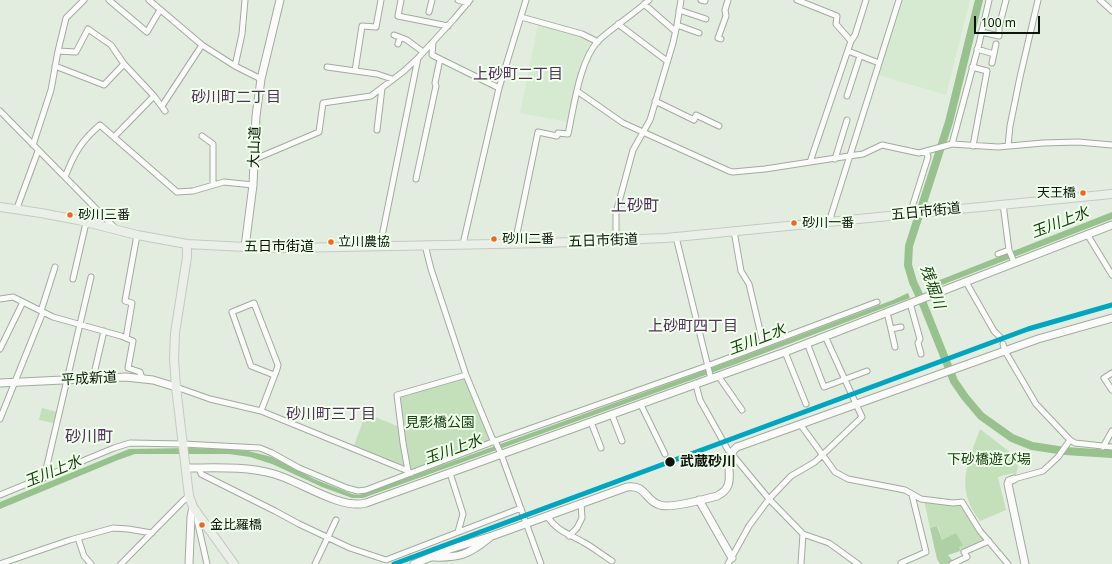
<!DOCTYPE html>
<html>
<head>
<meta charset="utf-8">
<style>
	body { margin:0 }
	#map { position:relative; width:1112px; height:564px; overflow:hidden; background:#e2eddf; font-family:"Noto Sans",sans-serif }
	canvas { display:block }
	.scale { position:absolute; left:974px; top:16px; width:66px; height:18px; box-sizing:border-box; border:2px solid #0d140b; border-top:0; padding-left:5px; font-size:12px; line-height:14px; white-space:nowrap; color:#0d140b; -webkit-text-stroke:3px #eeffea; paint-order:stroke }
</style>
</head>
<body>
<div id="map">
<canvas width="1112" height="564"></canvas>
<div class="scale">100 m</div>
</div>
<script>
const c = document.querySelector('canvas').getContext('2d');
c.lineJoin = 'round';
function paint(path, color) {
  c.fillStyle = color;
  c.fill(path, 'evenodd');
}
function stroke(path, color, width, dash) {
  c.strokeStyle = color;
  c.lineWidth = width;
  c.lineCap = dash ? 'butt' : 'round';
  c.setLineDash(dash || []);
  c.stroke(path);
}
function write(font, color, halo, rows, align = 'center') {
  c.font = font + ' "Noto Sans","Noto Sans JP",sans-serif';
  c.lineWidth = 4;
  c.setLineDash([]);
  c.textBaseline = 'middle';
  c.strokeStyle = halo;
  c.fillStyle = color;
  for (const [text, x, y, turn = 0] of rows) {
    c.save();
    c.translate(x, y);
    c.rotate((+turn || 0) * Math.PI / 180);
    c.textAlign = isNaN(turn) ? turn : align;
    if (halo) c.strokeText(text, 0, 0);
    c.fillText(text, 0, 0);
    c.restore();
  }
}
const built = new Path2D(`
	M903,0H970L946,95L878,75V74Z
	M538,24L594,40V43L582,59L568,122L520,113Z`);
const green = new Path2D(`
	M464,377L494,443L411,472L353,448L366,413L402,428L399,395Z
	M42,408L57,412L54,423L39,420Z
	M980,429L1019,459L1016,476L1013,473L998,477L1006,510L980,521C954,487 968,463 980,429Z
	M924,500L961,503L987,539L960,551L958,547L962,546L942,540L938,526L930,528Z`);
const forest = new Path2D(`
	M937,526L942,540L956,533L963,546L959,547L960,551L948,555L953,561L947,564H940L937,559L930,528Z`);
const water = new Path2D(`
	M1112,212V219L929,290L927,285Z
	M908,293L910,298L736,364L363,498H352L322,487L272,464L250,457L229,454H135L118,460L0,509V502L129,449L190,448L227,449L248,451L272,457L314,479L352,494L359,495L703,371L893,300Z`);
const river = new Path2D(`
	M979,0L949,122L909,246L908,265L913,282L922,301L954,381L965,397L981,416L1012,438L1032,446L1065,451L1112,454`);
const minor = new Path2D(`
	M109,0L147,32L160,10
	M149,0L202,45L235,66L261,79
	M401,0L398,16L448,26
	M458,0L468,3
	M701,0L705,1V0
	M797,0L837,16L836,24L851,41
	M1100,0L1112,11
	M644,4L675,31
	M679,10L706,19
	M429,12L432,0
	M521,17L582,34L598,42
	M618,24L667,61
	M677,25L699,33
	M981,32L999,36V27L1006,0
	M394,35L407,40L423,52
	M721,39L718,38L726,16L725,10L728,0
	M433,42L432,55L499,88
	M398,44L400,38
	M977,49L994,54
	M58,51L76,52L88,29L111,45L124,64L154,96L165,111
	M848,51L879,63
	M992,63L996,44
	M55,66L104,85L124,64
	M235,66L242,34L245,0
	M327,67L377,74L392,79
	M972,67L987,71L973,146
	M355,71L362,26L376,27L381,0
	M577,91L623,123L729,171L733,172L765,169L849,156L863,154L882,145L919,153L952,144L998,147L1043,143L1078,142L1112,145
	M847,96L860,56
	M655,101L694,120L696,115L719,126
	M162,106L202,45
	M0,111L116,229
	M377,130L382,88
	M202,136L213,144V184
	M114,137L154,96
	M952,144L979,44L989,0
	M33,145L51,90L58,51L66,18L84,0
	M1008,146L1010,126L1020,77L1038,0
	M255,159L319,132L323,103L371,96L404,71L419,57L454,19L470,0
	M835,159L847,120
	M810,162L851,41L855,35L866,0
	M65,177C74,154 81,141 100,125L177,192L193,191L224,182L253,185
	M416,179L436,86L435,83L440,59
	M1003,204L1009,250L1014,262
	M17,208L38,151
	M910,214L928,157L926,151
	M829,222L899,0
	M734,231L741,271L749,284L762,339L763,345
	M1087,234L1112,275
	M676,237L711,379
	M616,241V213L633,150L650,120L673,43L677,25L681,0
	M515,243L538,132L557,136L558,133L568,134C574,107 579,62 598,41C614,26 633,15 649,0
	M463,244L499,88L526,0
	M425,245L431,269L466,375L492,438L495,441L501,454L541,564
	M380,246L418,58
	M998,254L1009,250
	M73,279L86,223
	M966,282L994,331L1000,337
	M0,299L13,297L53,317L121,336L133,341L128,368L140,372L142,378
	M910,303L920,339L918,343L921,354
	M41,311L55,267
	M887,312L895,347
	M891,329L901,327
	M126,338L132,303L125,301L137,235
	M807,343L824,387L867,371
	M1003,344L1005,351L1036,404L1070,440L1075,443L1112,447
	M0,349L23,302
	M785,352L806,404
	M1112,373L1104,378L1112,390
	M719,377L742,410
	M93,378L104,331
	M696,385L700,400L728,450L731,453L769,499L803,534L829,543L858,564
	M176,387L210,399L261,411L408,471L411,473
	M641,405L665,454
	M261,411L277,369L278,365L254,303L232,312L251,366L274,375
	M612,415L622,441
	M0,419L43,312
	M591,422L601,448
	M800,424L835,472L848,479L905,490L921,499L953,503L962,502L980,531L1008,564
	M1103,447L1112,431
	M199,468L201,474L275,511L299,524L350,548L386,560L521,508
	M408,471L403,443L397,395L466,375
	M450,473L463,514L458,532
	M44,478L91,277
	M1014,479L1043,471L1058,457L1070,440
	M0,495L114,448L130,443L183,444L260,448L272,453L299,468L347,488L358,491L366,490L495,441L707,366L877,302
	M198,516L197,520L207,564
	M547,516C557,531 567,533 583,542C593,547 602,555 612,561
	M569,536L577,528L582,518L581,503
	M78,538L84,556L91,564
	M901,563L926,552L912,495
	M0,564L70,540L113,528L128,529L152,533
	M121,564L183,501L189,496
	M315,564L336,520
	M728,564L749,526L769,499L791,476L815,462L862,417L825,336
	M801,564L803,534
	M952,564L967,557L964,552L989,541`);
const tertiary = new Path2D(`
	M245,247L253,185L256,116L261,79L280,0
	M0,383L126,377L153,380L176,387
	M186,468C216,468 245,466 274,474C300,481 340,510 366,503L785,352L1112,225
	M1014,479L1009,481L1008,484L1025,564
	M699,500L732,558
	M433,557C459,558 468,555 489,538
	M189,564L191,517L193,507
	M414,564L450,549L492,536L627,487C646,484 645,501 660,505C669,509 706,499 717,496C742,484 718,462 737,447L1038,339L1112,318`);
const primary = new Path2D(`
	M0,207L41,213L78,220L137,235L187,244L245,247L290,248L547,243L666,238L1112,194
	M187,244V257L175,333L174,359L176,387L189,496L193,507L234,564`);
const rail1 = new Path2D(`
	M394,564L1028,329L1112,305`);
const markers = [
	[1083,193,3.5,"#f26522"],
	[70,215,3.5,"#f26522"],
	[794,223,3.5,"#f26522"],
	[494,239,3.5,"#f26522"],
	[331,242,3.5,"#f26522"],
	[670,462,5.5,"#0d140b"],
	[202,525,3.5,"#f26522"]
];
const busNames = [
	["天王橋",1076,193,"right"],
	["砂川三番",78,215],
	["砂川一番",802,223],
	["砂川二番",502,239],
	["立川農協",338,242],
	["金比羅橋",210,525]
];
const streetNames = [
	["大山道",255,147,-88],
	["五日市街道",926,212,-6],
	["五日市街道",603,241,-2],
	["五日市街道",279,247],
	["平成新道",89,379,-3]
];
const parkNames = [
	["見影橋公園",440,423],
	["下砂橋遊び場",989,460]
];
const stopNames = [
	["武蔵砂川",680,462]
];
const neighbourhoodNames = [
	["上砂町二丁目",518,75],
	["砂川町二丁目",236,98],
	["上砂町四丁目",693,327],
	["砂川町三丁目",331,415]
];
const waterNames = [
	["玉川上水",1060,223,-21],
	["残堀川",932,287,70],
	["玉川上水",757,340,-21],
	["玉川上水",453,450,-20],
	["玉川上水",53,472,-22]
];
const quarterNames = [
	["上砂町",635,206],
	["砂川町",89,437]
];
paint(built, '#d6ead2');
paint(green, '#c3e0bb');
paint(forest, '#add0a4');
paint(water, '#97c28d');
stroke(river, '#97c28d', 8);
stroke(minor, '#a2aba0', 7);
stroke(tertiary, '#a2aba0', 9);
stroke(primary, '#c4cac3', 10);
stroke(minor, '#fbfcfa', 5);
stroke(tertiary, '#fbfcfa', 7);
stroke(primary, '#eaf0e8', 8);
stroke(rail1, '#00a6bf', 5);
for (const [x, y, r, color] of markers) {
  const dot = new Path2D();
  dot.arc(x, y, r, 0, 2 * Math.PI);
  c.fillStyle = color;
  c.fill(dot);
  stroke(dot, '#eeffea', 1.5);
}
write('13px', '#0d140b', '#eeffea', busNames, 'left');
write('14px', '#0d140b', '#eeffea', streetNames);
write('14px', '#1c4212', '#eeffea', parkNames);
write('bold 14px', '#0d140b', '#eeffea', stopNames, 'left');
write('15px', '#572c61', '#eeffea', neighbourhoodNames);
write('italic 15px', '#153b0a', '#eeffea', waterNames);
write('16px', '#572c61', '#eeffea', quarterNames);
</script>
</body>
</html>
